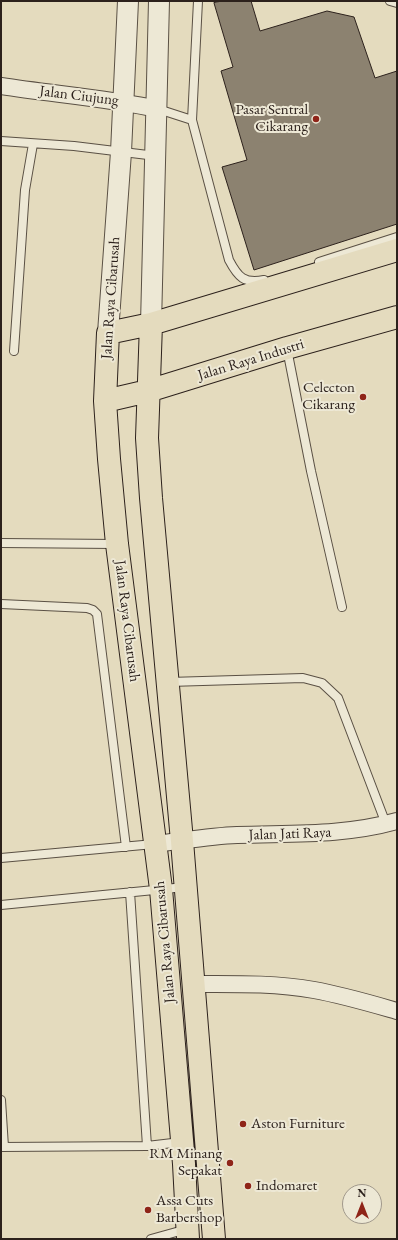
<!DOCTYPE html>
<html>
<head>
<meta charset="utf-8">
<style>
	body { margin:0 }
	#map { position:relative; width:398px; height:1240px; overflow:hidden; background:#e4dbbe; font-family:"EB Garamond",serif }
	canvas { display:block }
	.frame { position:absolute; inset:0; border:2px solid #2c211c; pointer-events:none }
	.north { position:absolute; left:342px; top:1184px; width:40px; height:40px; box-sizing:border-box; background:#ede8d5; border:1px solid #a0988b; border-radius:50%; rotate:0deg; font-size:11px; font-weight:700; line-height:16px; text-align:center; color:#2c211c }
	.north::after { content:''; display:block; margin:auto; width:14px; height:18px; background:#8f2418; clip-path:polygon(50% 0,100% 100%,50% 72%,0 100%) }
</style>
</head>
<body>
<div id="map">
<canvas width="398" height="1240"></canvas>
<div class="frame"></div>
<div class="north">N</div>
</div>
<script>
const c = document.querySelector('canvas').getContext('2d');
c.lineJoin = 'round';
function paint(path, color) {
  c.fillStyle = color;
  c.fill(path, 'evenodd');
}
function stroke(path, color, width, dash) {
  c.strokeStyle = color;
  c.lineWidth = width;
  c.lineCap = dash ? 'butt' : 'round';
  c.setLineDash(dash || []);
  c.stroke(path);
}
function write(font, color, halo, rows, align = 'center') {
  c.font = font + ' "EB Garamond",serif';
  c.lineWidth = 4;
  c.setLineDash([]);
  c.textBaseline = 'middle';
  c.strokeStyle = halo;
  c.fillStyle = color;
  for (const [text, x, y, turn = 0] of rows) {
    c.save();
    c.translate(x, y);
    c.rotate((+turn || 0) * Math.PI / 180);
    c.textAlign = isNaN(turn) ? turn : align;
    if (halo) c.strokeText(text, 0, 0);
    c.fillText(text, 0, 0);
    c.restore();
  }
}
const building = new Path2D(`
	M222,1H251L260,31L327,11L354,17L375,78L397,71V224L254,270L222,167L247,160L221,71L233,67L214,3Z`);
const service = new Path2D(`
	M198,1L192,120L229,260C238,277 244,284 264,280
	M390,1L397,3
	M158,109L192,120
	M1,141L74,146L156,156
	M319,262L397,237
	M287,349L311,471L342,607
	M14,351L25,190L33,144
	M1,543L116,544
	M1,604L87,608L93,610L97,614L126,847
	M169,682L303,678L322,683L338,698L386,824
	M1,858L154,844
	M130,892L147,1146
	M1,905L185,887
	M1,1100L4,1147
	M1,1147L147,1146L181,1142
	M151,1239L187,1229`);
const minor = new Path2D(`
	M1,86C53,94 106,98 158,109
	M155,844C182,841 210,836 237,835C291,833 344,836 397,821
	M194,984C234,984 274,983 314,990C342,995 369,1003 397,1011`);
const tertiary = new Path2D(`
	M151,324L159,1
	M108,333L121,152L128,1`);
const primary = new Path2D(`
	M151,324L147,438L151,498L182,841L214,1239
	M105,401L148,391L287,348L397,317
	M188,1239L184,1164L161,889L117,544L109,459L105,401L108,333L151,324L397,250`);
const markers = [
	[316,119,4,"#8f2418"],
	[363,397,4,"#8f2418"],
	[243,1124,4,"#8f2418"],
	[230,1163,4,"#8f2418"],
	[248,1186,4,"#8f2418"],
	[148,1210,4,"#8f2418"]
];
const streetNames = [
	["Jalan Ciujung",79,96,7],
	["Jalan Raya Cibarusah",111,298,-86],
	["Jalan Raya Industri",251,360,-17],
	["Jalan Raya Cibarusah",127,621,83],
	["Jalan Jati Raya",290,834,-2],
	["Jalan Raya Cibarusah",165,942,-95]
];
const poiNames = [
	["Pasar Sentral",308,110],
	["Cikarang",308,127],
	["Celecton",355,388],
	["Cikarang",355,405],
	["Aston Furniture",251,1124,"left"],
	["RM Minang",222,1154],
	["Sepakat",222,1171],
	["Indomaret",256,1186,"left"],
	["Assa Cuts",156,1201,"left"],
	["Barbershop",156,1218,"left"]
];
paint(building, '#8c8270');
stroke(building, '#2c211c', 1);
stroke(service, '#5a5044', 10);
stroke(minor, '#5a5044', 18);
stroke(tertiary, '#5a5044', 22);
stroke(primary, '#2c211c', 24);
stroke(service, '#ede8d5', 8);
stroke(minor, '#ede8d5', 16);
stroke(tertiary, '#ede8d5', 20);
stroke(primary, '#e4dbbe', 22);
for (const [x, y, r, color] of markers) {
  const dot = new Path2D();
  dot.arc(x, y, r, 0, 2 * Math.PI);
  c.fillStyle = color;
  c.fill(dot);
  stroke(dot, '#ede8d5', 1.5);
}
write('15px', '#2c211c', '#ede8d5', streetNames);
write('15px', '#2c211c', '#ede8d5', poiNames, 'right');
</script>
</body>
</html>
